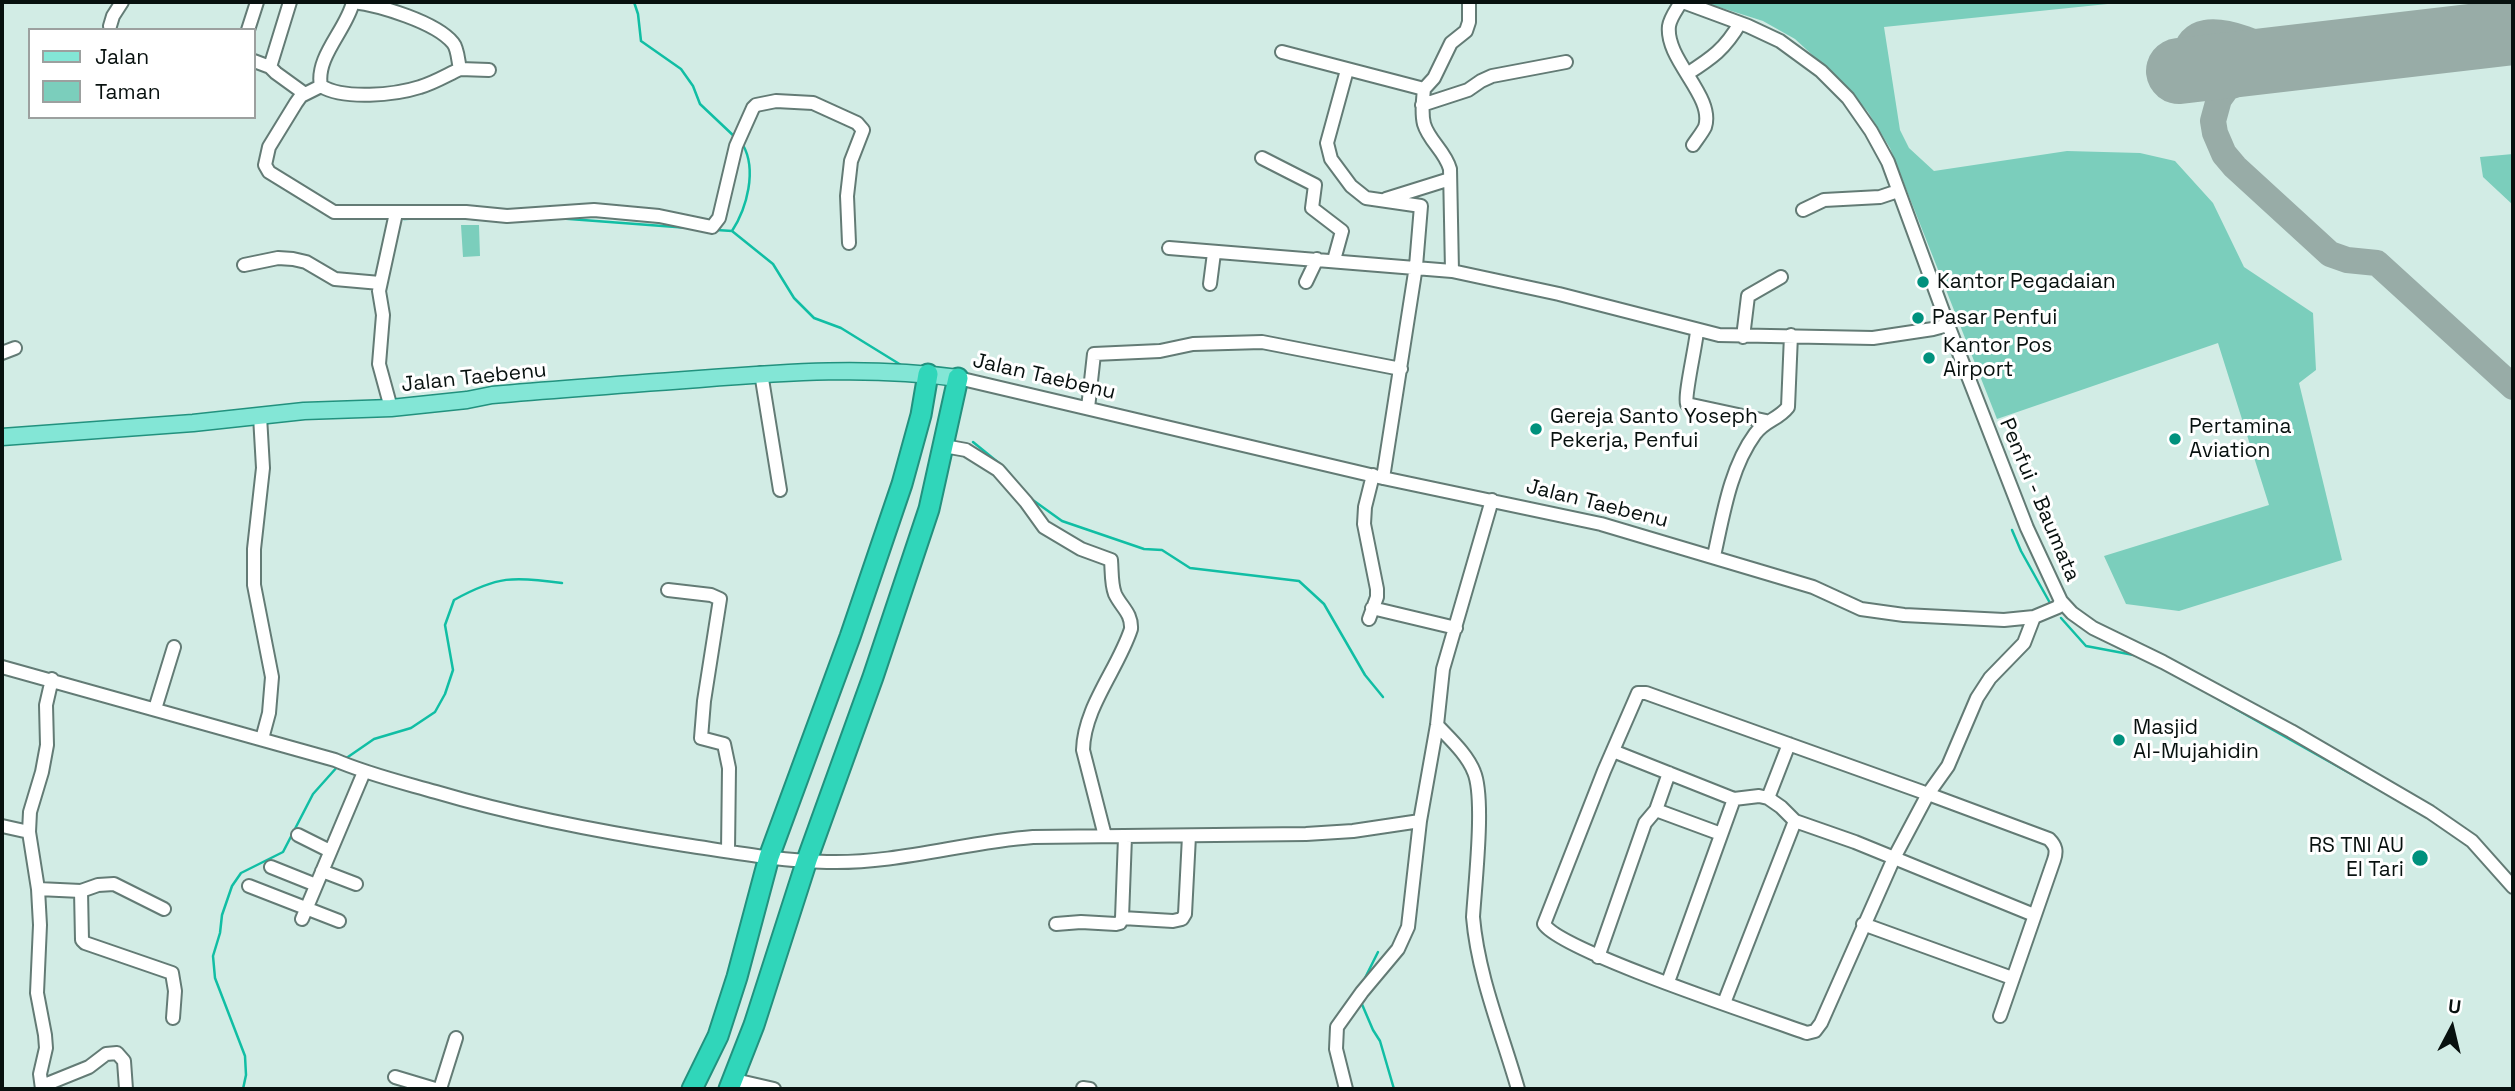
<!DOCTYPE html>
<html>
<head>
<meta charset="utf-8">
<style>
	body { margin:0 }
	#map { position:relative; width:2515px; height:1091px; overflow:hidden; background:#d2ece5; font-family:"Space Grotesk",sans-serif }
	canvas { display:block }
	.frame { position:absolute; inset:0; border:4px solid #08110f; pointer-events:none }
	.legend { position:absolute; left:28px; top:28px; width:228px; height:91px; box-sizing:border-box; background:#fff; border:2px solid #9ca09f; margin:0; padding:9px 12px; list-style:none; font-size:21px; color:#08110f }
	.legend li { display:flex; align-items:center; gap:14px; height:35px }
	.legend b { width:35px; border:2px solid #9ca09f }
	.north { position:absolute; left:2417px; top:993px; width:70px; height:70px; -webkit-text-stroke:5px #fff; paint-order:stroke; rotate:7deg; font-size:19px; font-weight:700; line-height:28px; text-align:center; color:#08110f }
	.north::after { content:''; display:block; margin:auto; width:24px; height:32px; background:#08110f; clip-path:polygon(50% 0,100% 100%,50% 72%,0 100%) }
</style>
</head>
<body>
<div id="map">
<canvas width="2515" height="1091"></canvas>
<div class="frame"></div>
<ul class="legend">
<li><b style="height:9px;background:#83e6d6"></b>Jalan</li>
<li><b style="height:19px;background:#7bcebc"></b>Taman</li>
</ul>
<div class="north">U</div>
</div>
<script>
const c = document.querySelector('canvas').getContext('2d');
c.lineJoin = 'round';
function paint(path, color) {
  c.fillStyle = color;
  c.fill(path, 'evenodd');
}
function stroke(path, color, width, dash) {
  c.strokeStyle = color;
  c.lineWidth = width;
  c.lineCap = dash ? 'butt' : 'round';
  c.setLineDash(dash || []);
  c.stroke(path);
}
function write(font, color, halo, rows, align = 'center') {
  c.font = font + ' "Space Grotesk",sans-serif';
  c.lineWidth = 6;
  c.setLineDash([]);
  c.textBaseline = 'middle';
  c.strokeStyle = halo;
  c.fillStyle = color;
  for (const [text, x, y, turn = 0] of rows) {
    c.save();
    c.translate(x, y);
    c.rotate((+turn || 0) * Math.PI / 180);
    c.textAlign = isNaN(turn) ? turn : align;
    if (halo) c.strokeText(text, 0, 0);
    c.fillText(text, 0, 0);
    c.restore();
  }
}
const green = new Path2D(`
	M1703,2H2127L1884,27L1900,130L1909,148L1934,171L2067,151L2140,153L2175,161L2213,203L2244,267L2313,313L2316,370L2299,383L2342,560L2179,611L2126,604L2104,556L2269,505L2218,343L1997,419L1890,148L1868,112L1844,84L1795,39L1763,21Z
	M2513,154V205L2483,177L2480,157Z
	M461,225H479L480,256L463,257Z`);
const stream = new Path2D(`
	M634,2L638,14L641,41L681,69L693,86L700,104L736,138
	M462,218L497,221
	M556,218L689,228
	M404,219L424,218
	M717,230L732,231C747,208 757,170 743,145
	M732,231L773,264L794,298L814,318L841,328L901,365
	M973,442L1005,468L1019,485
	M1030,498L1062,521L1144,549L1162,550L1190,568L1299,581L1324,604L1365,675L1383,697
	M2012,530L2021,551L2050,603
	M2061,618L2086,646L2139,656
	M2218,699L2401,802
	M345,759L374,739L411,728L435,712L445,694L453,670L445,625L454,600C497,576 514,576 562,583
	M1364,980L1378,952
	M1361,1002L1373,1030L1380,1041L1394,1089
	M243,1089L246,1075L245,1056L215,978L213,956L220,933L222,915L232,886L241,873L283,852L313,794L338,766`);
const taxiway = new Path2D(`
	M2289,58L2257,76L2227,88L2219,99L2213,121L2215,133L2224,154L2235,167L2330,254L2347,260L2377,263L2513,387
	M2227,88C2217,87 2203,86 2196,80C2180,67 2182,37 2205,33C2229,28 2268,48 2289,58`);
const runway = new Path2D(`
	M2179,71L2513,32`);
const minor = new Path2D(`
	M290,2L270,67L276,73L305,94
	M353,2C379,5 436,22 453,43C458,49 458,61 460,69L489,70
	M1681,2C1677,9 1670,18 1669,26C1665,60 1715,96 1705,127C1702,133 1697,139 1693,145
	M1683,2L1748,26L1780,41L1821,71L1848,98L1871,131L1888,162L1948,325L2027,528L2061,601L2072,613L2093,628L2163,662L2291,731L2430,812L2472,841L2513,887
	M110,26L113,16L122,2
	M248,30L257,2
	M1282,52L1424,89L1434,78L1451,43L1466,31L1469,22V2
	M254,61L270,67
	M1347,70L1327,143L1331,159L1351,186L1366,198L1421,206L1416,266L1383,478
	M1687,74C1712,58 1725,49 1740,23
	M321,86L301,96L296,103L269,147L265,165L269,172L334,212H466L507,216L594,210L659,216L712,227L719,218L736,146L753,108L756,105L776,101L813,103L857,123L863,130L851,161L847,196L849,243
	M321,86C344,100 395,95 420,87C434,83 447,75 460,69
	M321,86C315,57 347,29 353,2
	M1424,89C1423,100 1421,112 1424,124C1429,141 1445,151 1450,169L1452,271
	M1422,105L1468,90L1481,81L1492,76L1566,62
	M1262,158L1315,185L1312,208L1342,231L1334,260
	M1386,199L1450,179
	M1803,210L1824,200L1880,197L1898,191
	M1169,248L1452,271L1559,294L1719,335L1873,338L1933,329L1948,325
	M244,265L278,258L293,259L306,262L335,279L380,283
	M1306,282L1317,259
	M1210,284L1214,253
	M1697,331C1696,345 1684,396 1687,404L1766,421
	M1743,337L1748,296L1781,277
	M2,353L15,348
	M761,373L780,490
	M958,378L1383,478L1601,524L1813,587L1861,609L1904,615L2004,620L2034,617L2058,607L2061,601
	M391,408L379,364L383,315L379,291L396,213
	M1088,408L1094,354L1160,351L1193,344L1262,342L1401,369
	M260,416L263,468L254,549V585L272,677L269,713L262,739
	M944,446L966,450L998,470L1026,502L1044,527L1081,549L1111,560C1112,571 1111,584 1115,594C1121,607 1132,613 1131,629C1118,669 1084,707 1083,750L1105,836
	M1714,556C1723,516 1730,468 1755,434C1765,420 1778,420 1788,407L1791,335
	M668,590L711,595L720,599L704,701L701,738L724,744L729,768L728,851
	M1372,608L1456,628
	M1369,619L1377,597V589L1364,524L1365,507L1373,475
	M2,667L335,760C367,774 401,782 436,792C517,816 601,832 685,845C732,852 780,861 827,862C897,864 965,842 1033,837L1306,834L1353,831L1420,821
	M1638,693H1646L1928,794L1894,858L1821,1023L1815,1031L1807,1033C1766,1018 1560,951 1544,924L1604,771Z
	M155,709L174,647
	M1437,725C1450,739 1467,754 1474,772C1485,798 1475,884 1473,917C1478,976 1502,1033 1518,1089
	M1613,751L1734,799L1759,796L1768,798L1789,744
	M1656,810L1721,834
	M1795,821L1855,842L2034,915
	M2,826L29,832
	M298,835L330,851
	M1125,837L1122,918L1173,921L1182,919L1185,914L1189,836
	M271,867L316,885
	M322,871L356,884
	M249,886L339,921
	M38,889L81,891L98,885L114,884L164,909
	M81,891L82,940L85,943L172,973L175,991L173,1018
	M302,919L364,772
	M1056,924L1081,922L1116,924L1120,923L1122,918
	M1863,924L2012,978
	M1598,957L1645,823L1656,810L1669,773
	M1668,982L1734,799
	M1724,1003L1795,821L1781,807L1768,798
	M2000,1016L2054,860C2057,851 2056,846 2049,839L1928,794L1948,766L1977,698L1990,678L2024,643L2034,617
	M395,1077L435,1089
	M735,1080L774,1089
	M42,1086L89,1067L106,1054L117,1053L124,1061L126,1089
	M1083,1088L1090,1089
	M42,1089L40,1074L46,1048L45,1035L37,993L40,925L38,889L29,832L30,812L42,772L47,745L46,705L52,679
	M440,1089L456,1038
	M1346,1089L1336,1049L1337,1027L1362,992L1398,949L1408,927L1420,821L1437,725L1443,669L1492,500`);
const major = new Path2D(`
	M2,437L193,423L304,411L391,408L467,400L492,395C561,389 630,384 699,379C786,372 871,366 958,378`);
const highway = new Path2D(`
	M692,1089L718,1036L737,977L769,857L850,637L902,484L921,415L928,374
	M729,1089L754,1025L807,860L873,677L929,509L958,378`);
const markers = [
	[1923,282,7,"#00917d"],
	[1918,318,7,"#00917d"],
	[1929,358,7,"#00917d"],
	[1536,429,7,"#00917d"],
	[2175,439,7,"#00917d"],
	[2119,740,7,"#00917d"],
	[2420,858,9,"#00917d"]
];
const poiNames = [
	["Kantor Pegadaian",1937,282],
	["Pasar Penfui",1932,318],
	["Kantor Pos",1943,346],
	["Airport",1943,370],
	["Gereja Santo Yoseph",1550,417],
	["Pekerja, Penfui",1550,441],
	["Pertamina",2189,427],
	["Aviation",2189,451],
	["Masjid",2133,728],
	["Al-Mujahidin",2133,752],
	["RS TNI AU",2404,846,"right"],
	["El Tari",2404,870,"right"]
];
const streetNames = [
	["Jalan Taebenu",1044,377,13],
	["Jalan Taebenu",474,378,-6],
	["Penfui - Baumata",2039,500,67],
	["Jalan Taebenu",1597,504,14]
];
paint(green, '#7bcebc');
stroke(stream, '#11bea4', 2.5);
stroke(taxiway, '#98aca7', 26);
stroke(runway, '#98aca7', 66);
stroke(minor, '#637b75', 16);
stroke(major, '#22917e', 19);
stroke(highway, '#22917e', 23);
stroke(minor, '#fff', 12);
stroke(major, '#83e6d6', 16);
stroke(highway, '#30d6ba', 19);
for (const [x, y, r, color] of markers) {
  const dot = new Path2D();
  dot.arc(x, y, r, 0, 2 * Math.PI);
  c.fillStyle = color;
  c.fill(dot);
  stroke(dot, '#fff', 2.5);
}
write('21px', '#08110f', '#fff', poiNames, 'left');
write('21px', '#08110f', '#fff', streetNames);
</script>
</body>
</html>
